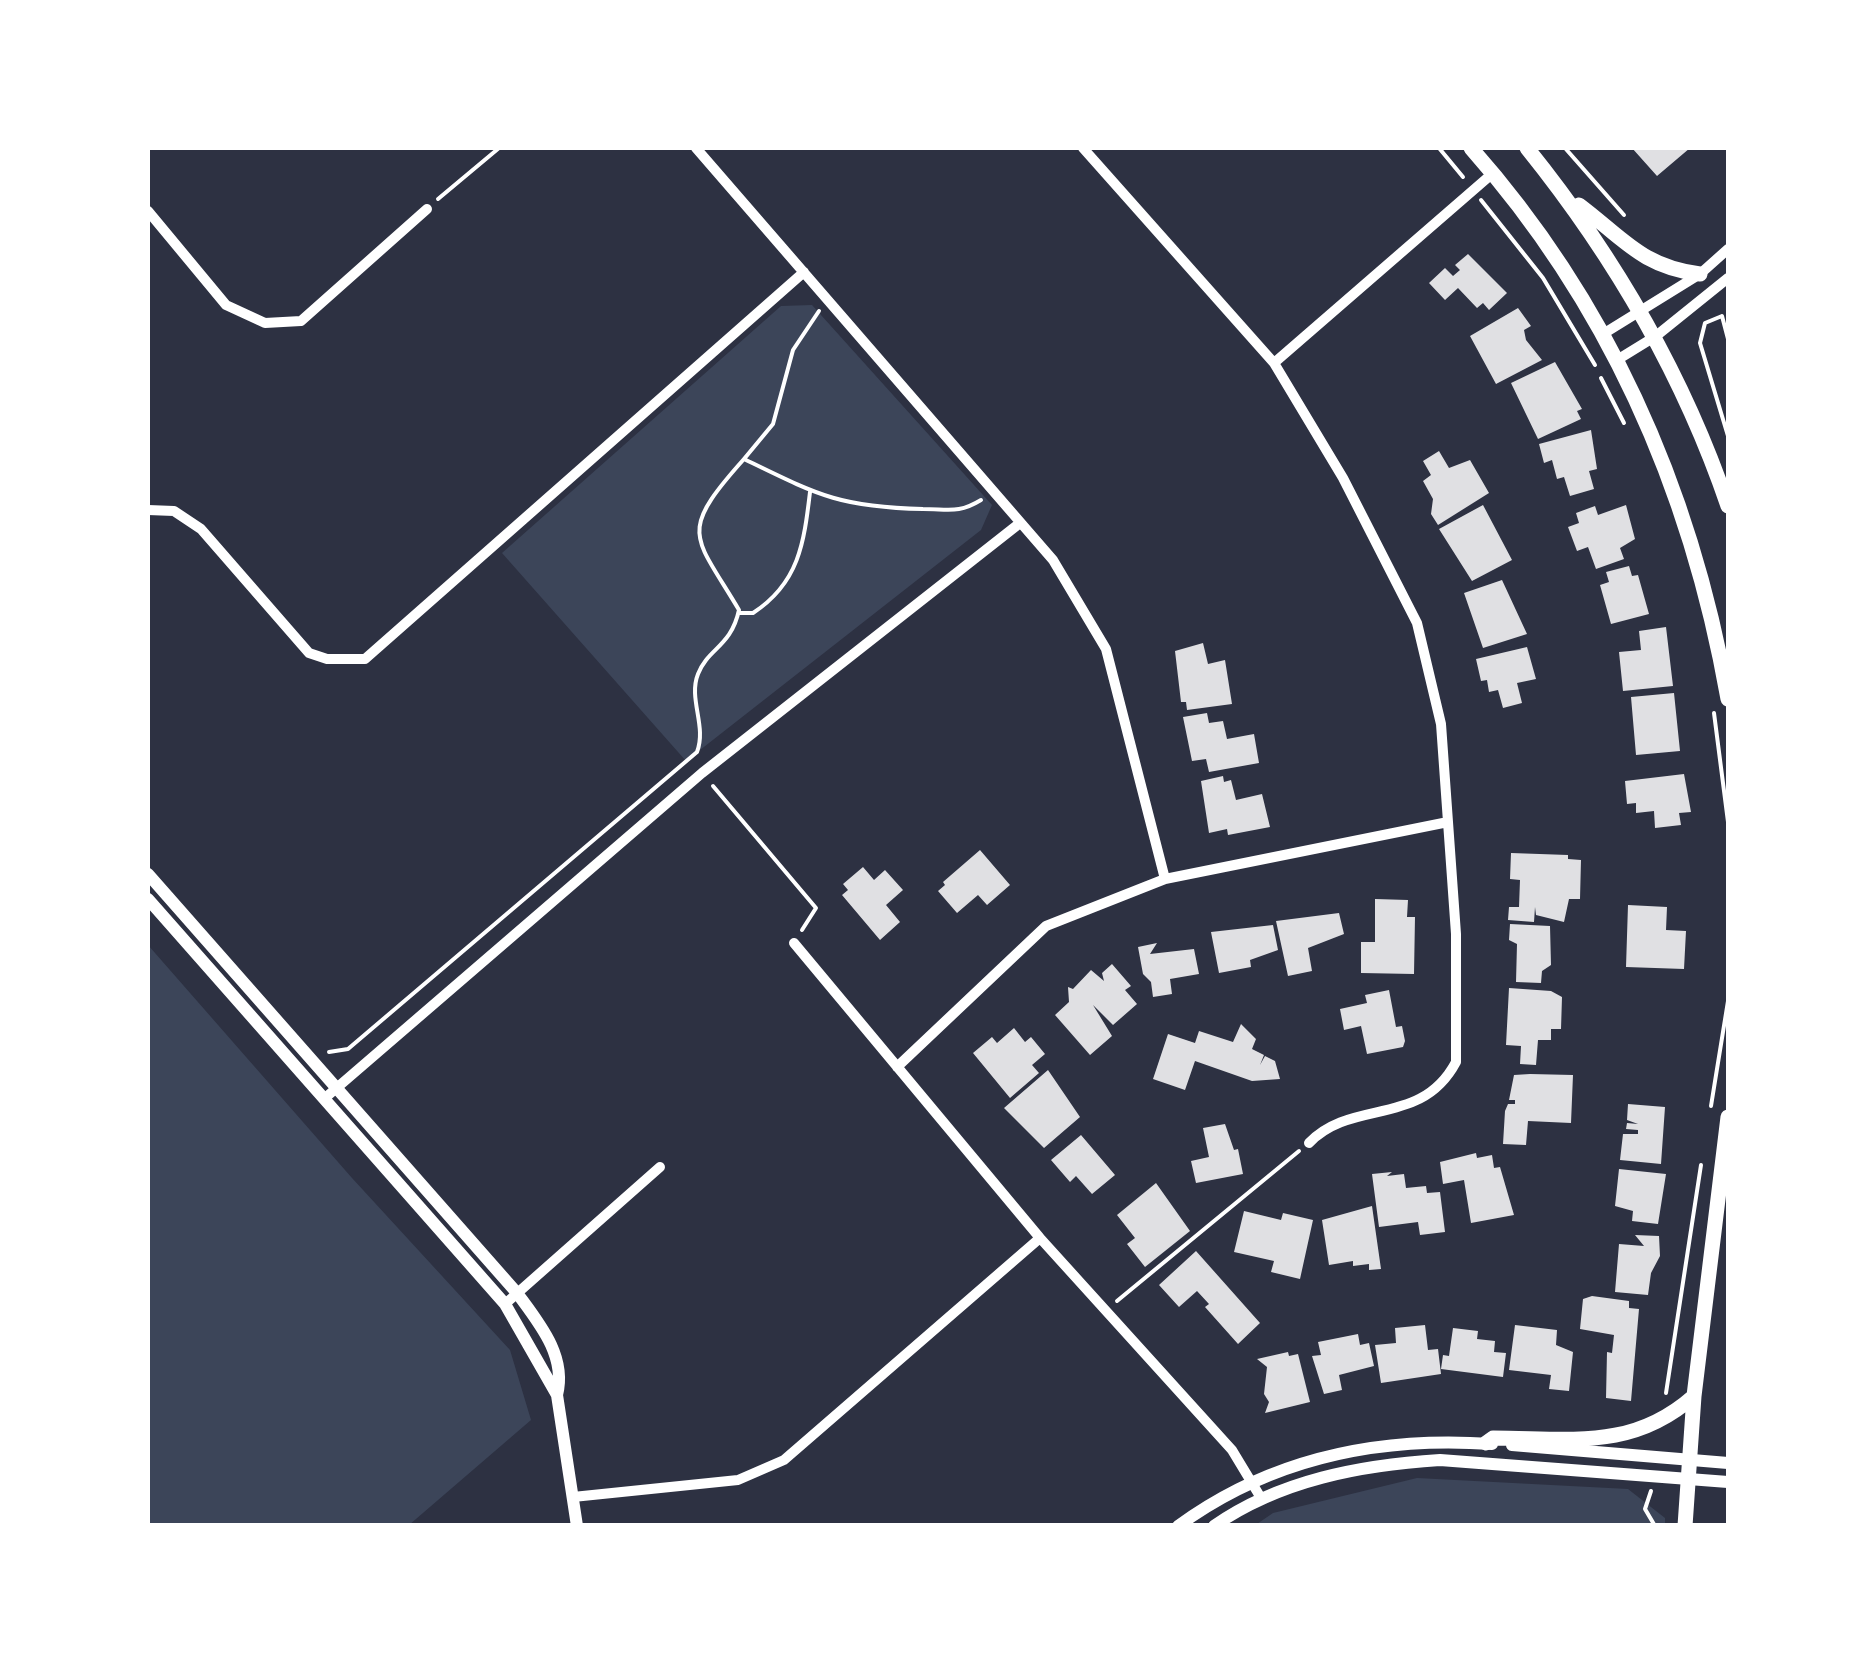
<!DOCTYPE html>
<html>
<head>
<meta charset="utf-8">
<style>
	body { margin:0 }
	#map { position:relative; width:1876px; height:1673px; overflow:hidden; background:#2d3142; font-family:"Space Grotesk",sans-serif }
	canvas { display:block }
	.frame { position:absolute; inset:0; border:150px solid #fff; pointer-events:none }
</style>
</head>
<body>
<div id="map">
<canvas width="1876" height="1673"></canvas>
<div class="frame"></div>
</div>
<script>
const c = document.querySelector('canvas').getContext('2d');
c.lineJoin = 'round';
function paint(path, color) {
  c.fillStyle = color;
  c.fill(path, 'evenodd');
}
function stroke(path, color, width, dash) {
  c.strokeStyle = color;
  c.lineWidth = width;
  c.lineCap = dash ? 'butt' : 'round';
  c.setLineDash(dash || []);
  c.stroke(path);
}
const green = new Path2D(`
	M812,305L992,505L981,530L686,761L502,553L781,306Z
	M148,945L352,1178L510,1350L531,1420L409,1525H148Z
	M1417,1478L1628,1489L1665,1518V1525L1254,1526L1273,1513Z`);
const building = new Path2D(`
	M1632,148H1690L1657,176Z
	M1468,254L1507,293L1489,310L1483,303L1477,308L1458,288L1445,300L1429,283L1445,268L1453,276L1460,270L1455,265Z
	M1518,308L1531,326L1524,330L1526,340L1542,360L1496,384L1470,336Z
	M1555,362L1582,409L1577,411L1581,419L1538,439L1511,383Z
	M1591,430L1597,469L1589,471L1594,489L1570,496L1564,477L1557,479L1552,460L1544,463L1539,444Z
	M1439,451L1449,468L1470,460L1489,493L1438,525L1431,514L1433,499L1423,481L1431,475L1423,461Z
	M1483,505L1512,560L1472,581L1439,529Z
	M1626,505L1635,539L1620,548L1624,559L1596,569L1588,547L1577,551L1568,527L1579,523L1576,513L1595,506L1598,515Z
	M1629,566L1632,576L1638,575L1649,614L1611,624L1600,585L1609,582L1606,572Z
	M1502,580L1527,634L1483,648L1464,593Z
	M1666,627L1673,686L1623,691L1619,652L1641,650L1639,631Z
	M1203,643L1208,664L1225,660L1232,704L1187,710L1186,702H1181L1175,651Z
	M1527,647L1536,679L1517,683L1522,703L1503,708L1498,690L1489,692L1487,680L1481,681L1476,659Z
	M1674,693L1680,751L1636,755L1631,697Z
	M1207,713L1209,723L1223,721L1227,739L1254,734L1259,763L1209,772L1206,759L1192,761L1183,717Z
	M1684,774L1691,812L1679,813L1681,825L1655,828L1654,811L1636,813V803L1627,804L1625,781Z
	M1223,776L1224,782L1231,780L1236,800L1262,794L1270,827L1228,835L1227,829L1209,833L1201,781Z
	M980,850L1010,885L987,905L978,895L957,913L938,891L945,885L943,882Z
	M1511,853L1568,855V859L1581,860L1580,899H1569L1564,922L1536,915L1535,907L1534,922L1508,920L1509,907H1519L1520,880L1510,879Z
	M863,867L874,880L885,870L903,890L886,905L900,922L880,940L842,895L848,890L843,884Z
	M1375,899L1408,900L1407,917H1415L1414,974L1361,973V942H1375Z
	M1628,905L1667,907L1666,930L1686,931L1684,969L1626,967Z
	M1339,913L1344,934L1308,948L1312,971L1288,976L1276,921Z
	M1510,924L1550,926L1551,965L1542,971L1541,983L1516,982L1517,944L1509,940Z
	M1273,925L1278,950L1250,960L1251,967L1219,973L1211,932Z
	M1157,943L1150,954L1194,949L1199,974L1170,979L1172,994L1153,997L1151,982L1143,974L1138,947Z
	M1112,964L1131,986L1125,990L1137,1004L1113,1025L1093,1005L1112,1036L1090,1055L1055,1015L1069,1002L1068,987L1073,989L1091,970L1104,981L1102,973Z
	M1509,988L1551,991L1562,997L1561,1029H1551V1040H1538L1536,1065L1520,1064L1521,1046L1506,1045Z
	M1389,990L1396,1027L1402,1026L1405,1041L1403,1047L1367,1054L1361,1026L1344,1030L1340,1009L1367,1003L1365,995Z
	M1241,1024L1256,1039L1252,1049L1264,1055L1260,1065L1265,1056L1275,1061L1280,1079L1252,1081L1195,1061L1185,1090L1153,1079L1168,1034L1195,1043L1199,1031L1233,1042Z
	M1014,1028L1025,1042L1031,1037L1045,1054L1032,1065L1039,1073L1010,1098L973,1053L992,1037L997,1043Z
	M1048,1070L1080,1117L1044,1148L1004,1108Z
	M1530,1074L1573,1075L1571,1123L1528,1121L1526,1145L1503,1144L1505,1111L1508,1104H1515V1100H1509L1514,1075Z
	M1628,1104L1665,1107L1661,1164L1620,1160L1623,1134H1638V1130L1626,1129L1627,1123L1638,1124L1627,1120Z
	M1225,1124L1234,1150L1238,1149L1243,1174L1196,1183L1191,1161L1209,1157L1203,1128Z
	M1081,1135L1115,1175L1092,1194L1076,1176L1070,1182L1051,1160Z
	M1476,1153L1477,1158L1492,1155L1494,1168L1500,1167L1514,1215L1471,1223L1464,1180L1443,1184L1440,1162Z
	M1619,1169L1666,1174L1658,1224L1632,1221L1633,1211L1615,1206Z
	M1392,1172L1387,1176L1404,1174L1406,1188L1426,1186L1427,1193L1440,1192L1445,1232L1420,1235L1418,1222L1379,1227L1372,1174Z
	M1156,1183L1190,1231L1145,1267L1127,1244L1135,1238L1117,1215Z
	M1372,1206L1381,1269L1369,1270V1264L1353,1266V1261L1329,1265L1322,1220Z
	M1244,1211L1281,1220L1283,1213L1313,1220L1300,1279L1271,1272L1274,1261L1234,1252Z
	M1635,1235L1659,1236L1660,1256L1651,1273L1648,1295L1615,1292L1619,1244L1644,1246Z
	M1196,1251L1260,1323L1238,1344L1205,1307L1209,1304L1197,1291L1179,1307L1159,1285Z
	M1592,1296L1629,1301V1308L1639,1309L1631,1401L1606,1398L1607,1352L1612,1353L1614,1335L1580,1329L1583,1299Z
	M1425,1325L1428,1350L1438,1349L1441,1374L1381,1383L1375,1345L1396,1343L1395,1328Z
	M1515,1325L1557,1330L1556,1345L1573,1352L1569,1391L1549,1389L1551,1375L1509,1370Z
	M1453,1328L1478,1331L1477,1339L1495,1341L1494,1352L1506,1353L1503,1377L1441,1369L1443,1355L1449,1356Z
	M1358,1334L1360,1345L1369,1343L1374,1366L1339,1375L1342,1390L1324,1394L1312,1356L1321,1355L1318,1342Z
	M1288,1352L1289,1356L1298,1354L1310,1402L1265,1413L1269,1402L1264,1394L1267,1367L1257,1359Z`);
const path = new Path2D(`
	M1439,148L1463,177
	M1565,148L1624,215
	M438,199L499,148
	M1481,200L1543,278L1595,365
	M1728,339L1722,316L1705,323L1700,343L1728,436
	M1601,378L1624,423
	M744,459L773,424L793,350L819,311
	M739,613H753C799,583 804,543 810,492
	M1714,713L1728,822
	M713,786L816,908L802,930
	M329,1052L348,1049L697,752C707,726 688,699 698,674C708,648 731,647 739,610C694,534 677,534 744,459C818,495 839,507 923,509C949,509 958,514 981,500
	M1711,1106L1728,1001
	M1117,1301L1299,1151
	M1666,1393L1701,1165
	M1651,1491L1645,1509L1655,1526`);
const minor = new Path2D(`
	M696,148L1053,560L1106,649L1165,879
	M1083,148L1274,363L1343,478L1417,623L1441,724L1456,934V1062C1421,1128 1352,1098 1309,1143
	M148,211L226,305L265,323L301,321L427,209
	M1603,334L1700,274L1728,249
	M1617,360L1656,336L1728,278
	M1274,363L1493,173
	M148,510L174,511L201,529L309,653L327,659H365L804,272
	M794,943L1040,1238L1232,1450L1261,1498
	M897,1067L1046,926L1165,879L1448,822
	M325,1098L702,773L1020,523
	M505,1304L660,1167
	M573,1497L738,1480L784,1460L1040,1238`);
const tertiary = new Path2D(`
	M148,874L517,1293C539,1323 567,1356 557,1395
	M148,899L505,1304L557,1395L577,1526
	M1512,1445L1728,1463
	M1178,1526C1271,1458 1379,1436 1492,1444
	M1214,1526C1280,1480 1361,1465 1440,1460L1728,1482`);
const primary = new Path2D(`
	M1471,148C1610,305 1692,494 1728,699
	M1527,148C1614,256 1683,374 1728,506
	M1579,205C1623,238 1642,267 1700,274
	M1486,1443L1493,1438C1570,1438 1632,1451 1694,1396
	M1685,1526L1694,1396L1728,1117`);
paint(green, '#3c4559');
paint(building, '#e0e0e3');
stroke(path, '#fff', 4);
stroke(minor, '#fff', 10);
stroke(tertiary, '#fff', 12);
stroke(primary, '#fff', 15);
</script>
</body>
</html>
